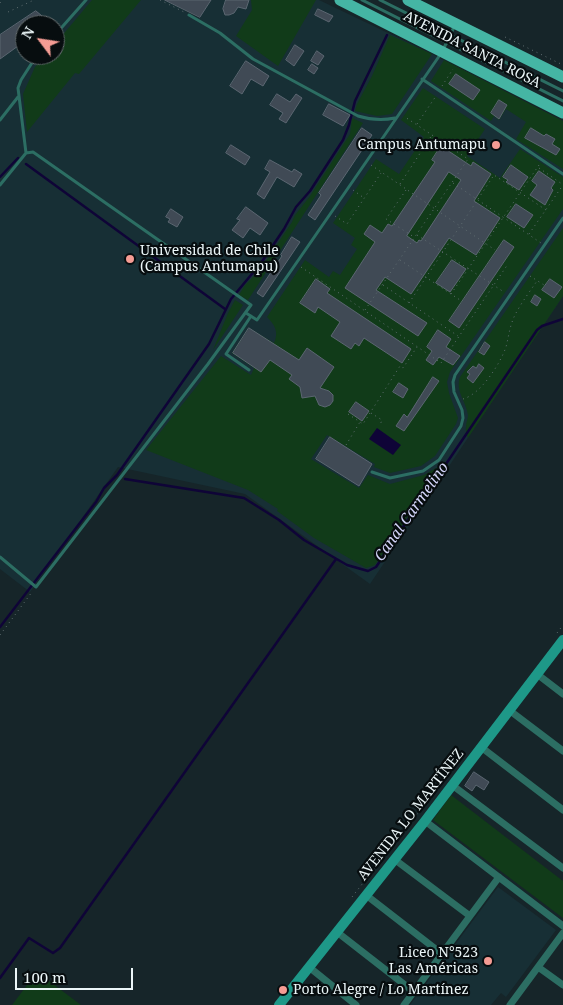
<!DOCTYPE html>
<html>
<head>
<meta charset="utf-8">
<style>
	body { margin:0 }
	#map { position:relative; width:563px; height:1005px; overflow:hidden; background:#162529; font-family:"Noto Serif",serif }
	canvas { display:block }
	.north { position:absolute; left:15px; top:15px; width:50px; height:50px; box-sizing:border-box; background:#070d0f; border:1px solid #626a6c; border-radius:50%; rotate:301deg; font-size:14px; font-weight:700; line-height:20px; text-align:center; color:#ebf6f8 }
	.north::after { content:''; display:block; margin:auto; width:18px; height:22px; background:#f59c94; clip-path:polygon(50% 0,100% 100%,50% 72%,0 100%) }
	.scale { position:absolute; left:15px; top:968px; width:118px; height:22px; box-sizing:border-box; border:2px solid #ebf6f8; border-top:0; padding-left:6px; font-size:15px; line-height:18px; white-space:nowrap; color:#ebf6f8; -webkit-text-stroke:4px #070d0f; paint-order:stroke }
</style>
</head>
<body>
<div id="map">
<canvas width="563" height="1005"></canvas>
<div class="north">N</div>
<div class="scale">100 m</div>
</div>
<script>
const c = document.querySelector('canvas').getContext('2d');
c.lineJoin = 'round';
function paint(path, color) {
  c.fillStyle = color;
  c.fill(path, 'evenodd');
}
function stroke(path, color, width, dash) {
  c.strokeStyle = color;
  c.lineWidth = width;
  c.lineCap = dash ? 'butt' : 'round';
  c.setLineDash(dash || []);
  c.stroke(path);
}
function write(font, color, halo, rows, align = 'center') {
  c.font = font + ' "Noto Serif",serif';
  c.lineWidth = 4.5;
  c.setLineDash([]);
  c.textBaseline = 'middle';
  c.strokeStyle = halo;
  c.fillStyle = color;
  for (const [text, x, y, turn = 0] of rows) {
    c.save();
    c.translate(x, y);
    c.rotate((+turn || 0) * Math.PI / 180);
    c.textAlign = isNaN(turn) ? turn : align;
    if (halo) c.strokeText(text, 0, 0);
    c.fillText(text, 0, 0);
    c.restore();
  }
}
const built = new Path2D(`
	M0,0H165L199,18L211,0H319L432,54L563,121V296L370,584L245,494L118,467L30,592L0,569ZM25,25H55V55H25Z
	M498,887L556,930L506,997L501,993L491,1005H410Z`);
const green = new Path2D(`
	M92,0H141L79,74L75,73L27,132L23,94L35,67L46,55H55V44Z
	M251,0H316L278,66L236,36L252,10Z
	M390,35L432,54L392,114L377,116L355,111L357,104L372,76Z
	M444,60L563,121V169L516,139L526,122L506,109L499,120L494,116L491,121L431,81Z
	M423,88L485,129L467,156L500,178L520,149L563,177V209L450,372L447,382L449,393L458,418L456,424L435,456L421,466L390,473L374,467L375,464L327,435L311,459L359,488L368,475L390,484L424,475L443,464L375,565L366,568L314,538L277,511L278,509L248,490L146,450L221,356L251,375L254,368L232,353L249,328L274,343C279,332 275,325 267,317L305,260L329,277L333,271L340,275L357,249L351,245L355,238L333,223L376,159L399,174L424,137L401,120Z
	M352,118L363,123L248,300L239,295L245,285L260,270L292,222L295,215L310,196L350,134Z
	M563,228V296L468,438C467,435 465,430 466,427C466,422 468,419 468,415C466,401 455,391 460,377Z
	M235,300L243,305L213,350L228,313Z
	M451,795L563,881V918L433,820Z
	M37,972L81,1005H12Z`);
const water = new Path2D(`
	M377,428L401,445L393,455L369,439Z`);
const stream = new Path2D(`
	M26,164L225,309
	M0,177L18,158
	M125,479L244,498L279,520L304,540L347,565L368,571L376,567L537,330L542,326L563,319
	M0,627L96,502L104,488L117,475L209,344L231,299L261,263L284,229L296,207L310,191L343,140L349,125L355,101L387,35
	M0,978L29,938L53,953L60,948L336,559`);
const building = new Path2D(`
	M165,0H211L200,17Z
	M226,0H249L246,9L238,7L234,13L229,15H225L223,9Z
	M318,9L333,16L329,22L315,15Z
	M36,11L47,20L40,25H25V41L0,59V35Z
	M295,45L304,51L294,66L286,60Z
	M317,51L324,56L318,65L311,61Z
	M246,61L269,76L263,86L251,79L242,94L230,86Z
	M312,64L318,68L314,74L308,70Z
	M456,74L480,90L473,100L449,84Z
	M277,94L290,102L296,94L302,98L286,123L279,119L283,113L270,105Z
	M499,100L507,105L499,119L491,113Z
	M329,104L350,115L343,126L323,115Z
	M362,128L372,135L315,220L308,215L321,195L319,193Z
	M531,128L544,136L546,134L555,139L552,144L560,149L556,155L525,138Z
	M231,145L250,157L245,165L226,153Z
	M441,146L471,166L473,162L491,174L474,201L500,218L476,255L449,238L411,294L385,277L376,290L427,323L418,336L345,288L375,242L364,234L370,225L382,233L388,224L392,226L435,162L432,160ZM449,172L461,180L421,241L419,240L417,243L407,236Z
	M270,160L292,172L294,169L302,174L294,187L277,177L264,199L257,194L270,172L265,169Z
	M511,165L528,177L519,190L506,182L508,180L503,177Z
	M539,171L555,182L551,188L553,190L545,205L530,195L537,185L532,181Z
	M516,204L533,215L524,228L507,217Z
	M246,207L268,223L260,235L250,228L243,238L232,230L240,220L237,219Z
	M171,209L183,217L177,227L168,222L170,219L166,217Z
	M292,237L300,242L263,297L257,293L282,256L281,255Z
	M504,240L514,247L459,328L449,321Z
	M452,260L466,269L450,292L436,283Z
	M316,279L330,289L327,293L411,349L402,363L364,338L359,346L355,343L351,349L331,336L340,322L318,307L315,313L300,303Z
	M550,279L562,287L554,298L542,290Z
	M535,295L541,299L537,306L531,302Z
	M249,328L299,360L307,348L334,367L320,388L329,391L333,395V401L330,405L325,407L319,405L315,396L302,398L300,387L289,379L292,375L270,360L261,372L233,353Z
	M438,330L451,339L446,347L460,356L453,365L439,357L433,365L426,360L432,351L427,347Z
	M485,342L490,346L484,355L479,352Z
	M479,364L484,368L473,383L467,378L470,374L467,372L473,366L476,368Z
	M433,377L439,381L404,431L396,426L404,414L407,417Z
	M399,383L408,389L403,398L393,392Z
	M356,402L369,411L362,421L349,412Z
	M330,437L372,464L359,486L316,459Z
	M474,772L489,782L484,790L476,785L472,791L465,786Z`);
const path = new Path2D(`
	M160,0L184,12
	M0,3L2,0
	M8,12L34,0
	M505,37L563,65
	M442,86L453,69
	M417,124L436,96
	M371,165L495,250
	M539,168L562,184
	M453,183L541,243
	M400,184L432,135
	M353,190L364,198
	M406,190L386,219L414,237
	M335,216L347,224L381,173
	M529,234L563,185
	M417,235L504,292
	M400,260L460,300
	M301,267L441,363L508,264
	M530,276L544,285
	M383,285L458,336
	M451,294L539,165
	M409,303L494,175L546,210
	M365,310L468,159L405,117
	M463,399C481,394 500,364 506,347C509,335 510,324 516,313C522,302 530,291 537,281
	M371,413L382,420L380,425
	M348,414L363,424L400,366L403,368L417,347
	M346,445L360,422
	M557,633L563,625
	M0,635L32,592
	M352,897L436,790`);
const lane = new Path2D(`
	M362,0L563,101
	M380,0L563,91
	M189,15L220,33L253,59L358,116C371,120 381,121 395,118
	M55,35L86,0
	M422,79L563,174
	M0,120L18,97
	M0,185L26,153
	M246,313L257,320L442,52L454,27
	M249,370L226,354L251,316
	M372,472L390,478L423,471L439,460L461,426L463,418L462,410L454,392L453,382L455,375L563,218
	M0,557L36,587L208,364L251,305L33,152L26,153L18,88L21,80L37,55`);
const street = new Path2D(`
	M537,674L563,694
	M509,710L563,751
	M481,747L563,810
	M452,785L563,868
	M425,821L563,926
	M394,859L470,916
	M366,895L442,954
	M337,932L414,992
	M309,967L356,1005
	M538,967L563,985
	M404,1005L499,877
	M510,1005L563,933`);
const secondary = new Path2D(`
	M279,1005L425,821L563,640`);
const primary = new Path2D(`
	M340,0L563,113
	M408,0L563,77`);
const markers = [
	[496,145,5,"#f59c94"],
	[130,259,5,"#f59c94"],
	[488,961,5,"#f59c94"],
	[283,990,5,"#f59c94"]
];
const streetNames = [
	["AVENIDA SANTA ROSA",472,50,27],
	["AVENIDA LO MARTÍNEZ",411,815,-52]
];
const poiNames = [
	["Campus Antumapu",486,145],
	["Universidad de Chile",140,251,"left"],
	["(Campus Antumapu)",140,267,"left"],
	["Liceo N°523",478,953],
	["Las Américas",478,969],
	["Porto Alegre / Lo Martínez",293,990,"left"]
];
const waterNames = [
	["Canal Carmelino",412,512,-55]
];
paint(built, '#172f35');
paint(green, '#113b19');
paint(water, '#0f0437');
stroke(stream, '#0f0437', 2.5);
paint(building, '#404a55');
stroke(building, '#5b6671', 1);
stroke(path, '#606e71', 1, [1, 4]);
stroke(lane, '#2c6e63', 3);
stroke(street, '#2c6e63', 7);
stroke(secondary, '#1e9888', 10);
stroke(primary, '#45b5a4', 11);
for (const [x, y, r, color] of markers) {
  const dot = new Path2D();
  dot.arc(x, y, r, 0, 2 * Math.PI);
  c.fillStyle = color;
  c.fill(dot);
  stroke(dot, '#070d0f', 2);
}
write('14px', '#ebf6f8', '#070d0f', streetNames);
write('14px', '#ebf6f8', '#070d0f', poiNames, 'right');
write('italic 15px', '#d3d4f8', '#070d0f', waterNames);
</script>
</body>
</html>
